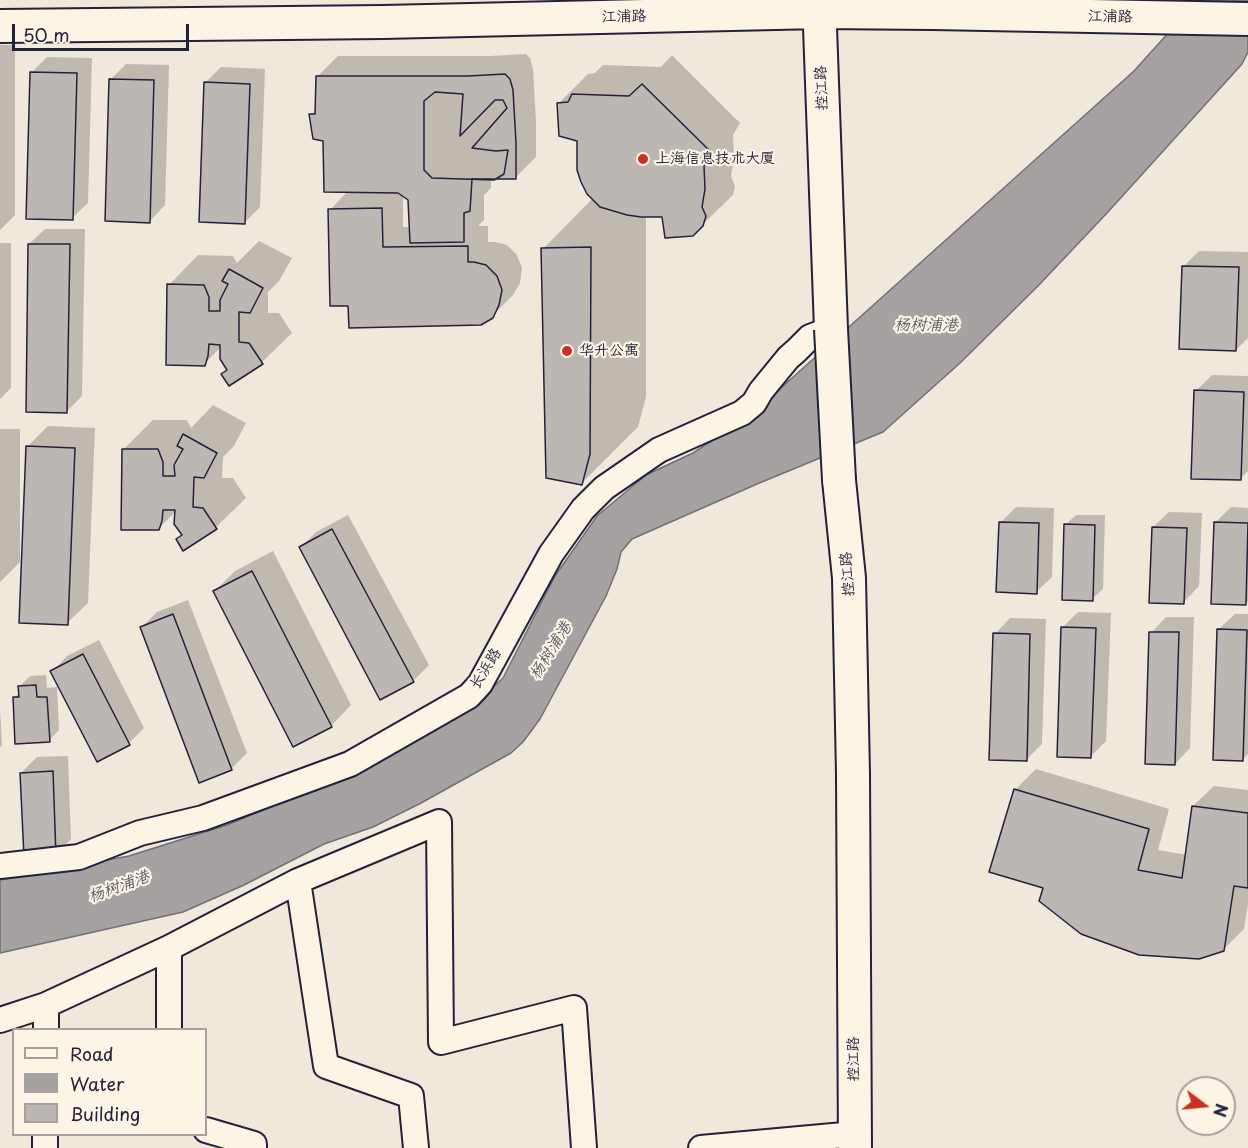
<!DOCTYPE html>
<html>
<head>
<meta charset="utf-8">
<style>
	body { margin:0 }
	#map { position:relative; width:1248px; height:1148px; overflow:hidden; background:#efe8db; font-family:"Playpen Sans",sans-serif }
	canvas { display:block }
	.legend { position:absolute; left:12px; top:1028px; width:195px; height:108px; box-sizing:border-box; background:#fcf5e5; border:2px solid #a5a1a1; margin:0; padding:8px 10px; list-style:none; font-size:18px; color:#22223b }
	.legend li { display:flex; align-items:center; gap:12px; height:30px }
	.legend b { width:30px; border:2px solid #a5a1a1 }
	.north { position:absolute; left:1176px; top:1076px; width:60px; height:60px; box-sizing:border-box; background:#fcf5e5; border:2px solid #a5a1a1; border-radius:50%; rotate:106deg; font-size:16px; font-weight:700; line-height:24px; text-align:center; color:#22223b }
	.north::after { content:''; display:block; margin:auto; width:21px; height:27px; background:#c8321e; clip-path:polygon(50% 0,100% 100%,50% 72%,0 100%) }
	.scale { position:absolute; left:12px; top:24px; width:177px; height:27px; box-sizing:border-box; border:3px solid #22223b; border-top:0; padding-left:8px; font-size:18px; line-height:21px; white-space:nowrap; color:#22223b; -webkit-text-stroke:4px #fcf5e5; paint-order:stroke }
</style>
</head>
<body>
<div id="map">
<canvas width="1248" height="1148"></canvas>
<ul class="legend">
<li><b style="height:8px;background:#fcf5e5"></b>Road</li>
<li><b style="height:16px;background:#a6a2a2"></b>Water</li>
<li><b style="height:16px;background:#bcb7b3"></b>Building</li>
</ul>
<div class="north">N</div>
<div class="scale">50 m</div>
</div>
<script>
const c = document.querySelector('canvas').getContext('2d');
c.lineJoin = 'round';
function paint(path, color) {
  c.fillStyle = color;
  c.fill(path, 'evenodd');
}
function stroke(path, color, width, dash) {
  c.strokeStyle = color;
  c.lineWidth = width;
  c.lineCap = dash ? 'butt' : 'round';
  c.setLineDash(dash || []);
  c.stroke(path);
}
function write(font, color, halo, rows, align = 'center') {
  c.font = font + ' "Playpen Sans","LXGW WenKai TC",sans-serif';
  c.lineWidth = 4.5;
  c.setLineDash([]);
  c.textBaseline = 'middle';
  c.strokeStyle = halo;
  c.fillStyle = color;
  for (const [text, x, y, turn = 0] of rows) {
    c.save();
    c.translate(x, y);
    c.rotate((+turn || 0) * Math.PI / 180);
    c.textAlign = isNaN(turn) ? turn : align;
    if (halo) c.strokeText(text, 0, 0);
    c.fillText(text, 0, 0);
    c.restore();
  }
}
const water = new Path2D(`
	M1198,0H1248V52L1242,64L1107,213L1038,286L960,363L883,432L757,484L632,539L621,552L617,569L606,596L540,719L523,742L511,753L421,803L373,827L324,844L244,885L183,912L0,953V880L129,856L227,825L316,788L426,735L478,701L503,678L555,576L597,516L646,475L693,453L752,414L1134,71Z`);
const shadow = new Path2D(`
	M0,45H15V215L0,230Z
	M526,54L530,58L533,69L536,122V157L515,178H491V188L484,195V220L478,226H488V242H495L507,245L517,255L522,268L520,283L513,295L492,316L350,304L330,210L348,191L325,140L311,115L317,109V77L338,56H490ZM403,195L410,199L411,227H403Z
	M672,55L740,123L733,135L734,158L731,176L735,186L733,195L702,225L664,215L646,216V397L638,427L581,484L543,249L593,198L579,140L559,103L588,74L595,73L603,65L661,67Z
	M47,57L92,58L88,203L72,218L32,72Z
	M126,64L169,65L165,205L150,221L110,80Z
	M221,67L265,69L260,207L245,222L205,83Z
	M45,229H85L82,396L66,412L29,244Z
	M259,241L292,258L279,281L268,292V313H279L292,333L262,362L229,384L228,369L222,346L204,364L169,285L198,255L233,256L237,263Z
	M0,243H11V388L0,399Z
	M1199,251L1248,252V338L1236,350L1183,267Z
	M1212,375L1248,376V471L1240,479L1196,391Z
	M213,405L246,423L234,446L223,457L222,478H233L246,498L216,527L184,549L178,539L183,534L176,511L158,529L123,450L153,420H187L191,428Z
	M48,426L95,428L88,603L67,623L27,447Z
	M0,429H20V562L0,582Z
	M1016,507L1054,508L1052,577L1036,592L1000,523Z
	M1231,507L1248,508V601L1246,604L1215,523Z
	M1169,512L1202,513L1199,586L1184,602L1153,527Z
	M348,515L429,665L413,681L301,547L316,532Z
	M1076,515H1105L1103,589L1092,599L1065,525Z
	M273,551L351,705L331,726L215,591L235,571Z
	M188,600L247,753L231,769L142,627L157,612Z
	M1078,612L1111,613L1106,741L1091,756L1062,628Z
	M1235,614H1248V754L1242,760L1219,629Z
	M1166,617H1194L1190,748L1175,764L1151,633Z
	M1010,618L1046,619L1042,744L1026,760L995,634Z
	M99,640L144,728L129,743L52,672L67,656Z
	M46,675L47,688L57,687L59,730L49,740L14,698L20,692V686L30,676Z
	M0,708L2,745L0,747Z
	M68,756L71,839L56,854L21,773L37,757Z
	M1036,769L1169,809L1158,850L1187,855L1193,806L1214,786L1248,790V904L1244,929L1223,950L1045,887L1015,790Z`);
const building = new Path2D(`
	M30,72L77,73L73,220L26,219Z
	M505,74L510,79L513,90L516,143V179H472L470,211L464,213V242L410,243L408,200L398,193L324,192L323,141L313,139L309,114H315L316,76H468Z
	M109,79L154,80L150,223L105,221Z
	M204,82L250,84L245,224L199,222Z
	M642,84L712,153L704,166L705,189L702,207L706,216L703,226L693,236L665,238L662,217H641L627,215L600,207L587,194L581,182L577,170V141L559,136L557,103L568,102L572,94L629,96Z
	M435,92L463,94L460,136L495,100H503L507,108L472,148L496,151L508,150L504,174L494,180L432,178L424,170V101Z
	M382,208L383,247L468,246V262H474L486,265L497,276L502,290L499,305L493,318L481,325L349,328L348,306H330L328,209Z
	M28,244H70L67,413L26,412Z
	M591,247L590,454L582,485L546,478L541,248Z
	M1182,266L1239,267L1236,351L1179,349Z
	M229,269L263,288L250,313L239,312V342L249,343L263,364L229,386L221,374L227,370L220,359V345L209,344L208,356L205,366L166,365L167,284L204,285L209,297V311H220V300L228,284L222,281Z
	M1194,390L1244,392L1241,480L1191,479Z
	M183,434L217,453L204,478L194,477L193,507L203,508L217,529L183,551L176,539L182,535L174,524L175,510H163L162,521L159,530H121L122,449H158L163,462V476H175L174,465L183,449L177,446Z
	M26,446L75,448L68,625L19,623Z
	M999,522L1039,523L1037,594L996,592Z
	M1214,522L1248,523L1246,605L1211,604Z
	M1064,524L1095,525L1093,601L1062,600Z
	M1152,527L1187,528L1184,604L1149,603Z
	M332,529L414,682L380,700L299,547Z
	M252,571L332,727L293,747L213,591Z
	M173,614L232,770L199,783L140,627Z
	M1061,627L1096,628L1091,758L1057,757Z
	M1217,629L1247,630L1243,761L1213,760Z
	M1149,632H1179L1175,765L1145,764Z
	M993,633L1030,634L1027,761L989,760Z
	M83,654L130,745L97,762L50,671Z
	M36,685L37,697H47L50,742L15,744L13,697H19L18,686Z
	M53,771L56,856L24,857L20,773Z
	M1014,789L1149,829L1138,870L1182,878L1192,806L1248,813V888L1234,886L1224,951L1199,959L1139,955L1081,934L1039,901L1043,888L989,872Z`);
const minor = new Path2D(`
	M0,866L79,857L140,833L203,818L350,764L469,696L480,684L551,554L583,509L604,488L659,450L742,413L754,403L761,391L788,358L797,350L810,337L831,329
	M298,881L326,1066L411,1096L416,1148
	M0,1020L46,1005
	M46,1030V1005L169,948
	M169,1030V948L298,881L439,822L441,1042L574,1008L584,1148
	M206,1130L254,1144V1148
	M45,1148V1134
	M701,1148L855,1134`);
const major = new Path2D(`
	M819,0L831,329
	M0,26L383,22L819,12L933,13L1248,19
	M839,480L849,578L853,774L855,1148`);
const majorBridge = new Path2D(`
	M831,329L839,480`);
const markers = [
	[643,159,6,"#c8321e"],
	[567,351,6,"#c8321e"]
];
const streetNames = [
	["江浦路",624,17,-1],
	["江浦路",1110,17,1],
	["控江路",822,88,-92],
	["控江路",848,574,-94],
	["长浜路",486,669,-58],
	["控江路",854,1059,-90]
];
const poiNames = [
	["上海信息技术大厦",655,159],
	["华升公寓",579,351]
];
const waterNames = [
	["杨树浦港",926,326],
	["杨树浦港",551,651,-58],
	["杨树浦港",119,887,-20]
];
paint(water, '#a6a2a2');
stroke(water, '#716f79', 1.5);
paint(shadow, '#0003');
paint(building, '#bcb7b3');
stroke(building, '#22223b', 1.5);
stroke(minor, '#22223b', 28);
stroke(major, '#22223b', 36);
stroke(minor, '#fcf5e5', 24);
stroke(major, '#fcf5e5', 32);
stroke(majorBridge, '#22223b', 36, []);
stroke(majorBridge, '#fcf5e5', 32);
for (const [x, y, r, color] of markers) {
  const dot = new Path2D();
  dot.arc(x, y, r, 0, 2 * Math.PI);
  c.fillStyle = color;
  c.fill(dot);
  stroke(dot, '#fcf5e5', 2);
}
write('15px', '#22223b', '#fcf5e5', streetNames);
write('15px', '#22223b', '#fcf5e5', poiNames, 'left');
write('italic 16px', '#575564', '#fcf5e5', waterNames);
</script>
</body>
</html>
